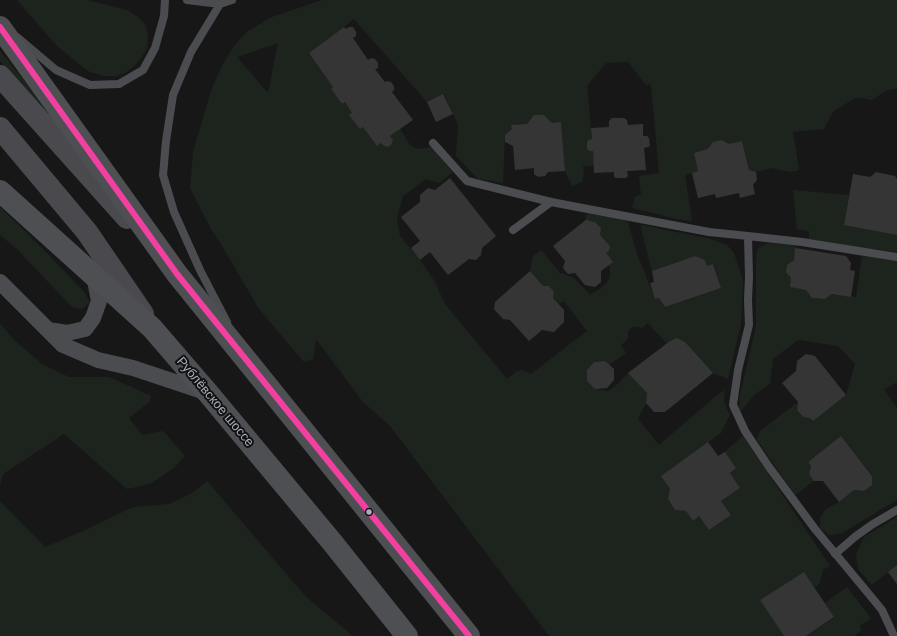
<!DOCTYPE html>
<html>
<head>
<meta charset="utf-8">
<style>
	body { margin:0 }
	canvas { display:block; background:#171717 }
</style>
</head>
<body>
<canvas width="897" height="636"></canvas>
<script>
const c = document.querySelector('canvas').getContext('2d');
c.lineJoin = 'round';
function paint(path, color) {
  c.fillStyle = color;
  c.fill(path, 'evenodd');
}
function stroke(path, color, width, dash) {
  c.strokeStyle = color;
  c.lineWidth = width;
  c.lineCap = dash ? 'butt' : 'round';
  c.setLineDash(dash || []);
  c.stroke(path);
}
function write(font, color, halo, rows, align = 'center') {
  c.font = font + ' Arial,sans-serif';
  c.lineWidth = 4;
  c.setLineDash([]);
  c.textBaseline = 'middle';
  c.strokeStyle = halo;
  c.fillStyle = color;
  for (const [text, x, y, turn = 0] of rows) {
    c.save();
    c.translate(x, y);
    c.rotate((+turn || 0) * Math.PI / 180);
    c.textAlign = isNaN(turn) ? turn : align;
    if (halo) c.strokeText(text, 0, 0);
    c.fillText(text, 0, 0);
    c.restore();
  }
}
const green = new Path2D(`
	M17,0H87L127,10L138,17L146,26L148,37L147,48L141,58L134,66L125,73L116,76H104L90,72L79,64L56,45Z
	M322,0H897V89C887,88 880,95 872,100L863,98H855L834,111L830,117L824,129L793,132L799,170L791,172L772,168L756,172L749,170L742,141L694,153L698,171L685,175L692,221L677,219L632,208L635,197L641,194L639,176L659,173L651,84L646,85L628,62L606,63L587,86L592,139L588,140L587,142V149L589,151H593L594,166H583L584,174L582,182L572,186L565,171L561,122L552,123L544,115H534L527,124L512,125V129L505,135L503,183L478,179L456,156L458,125L444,94L427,102L354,19L309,53L333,87L331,89L342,104L345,102L352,113L350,115L360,129L363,127L377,146L381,143L384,146L388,147L392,144L393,140L390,136L400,129L410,145L418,149L431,147L453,172L439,183L426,179L403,196L399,210L397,218L398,225L400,236L420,260L435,282L445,304L507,379L516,372L522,370L531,374L587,331L564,301L559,304L553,298L554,292L549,286H543L530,271L533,256L541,250L560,273L574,278L590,295C598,290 611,284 610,272C610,266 607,259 606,253L609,251L610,246L600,235L601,228L595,222L589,221L585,217L593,209L628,222L637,254L645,273L655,299L659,298L665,307L721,288L714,264L707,266L705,260L695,256L652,271L643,237L641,225L711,239L727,245L734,253L743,281L741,324L728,379L713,373L684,342L677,338L670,341L666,343L648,323L642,328C635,326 632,326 628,331V339L621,345L626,353L609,365L605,361L594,362L587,370V381L595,389L609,391L619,383L628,373L647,393L646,403L638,419L659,445L716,396L725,390C723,400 725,407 730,415L721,433L661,476L670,489L668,499L675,510L686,511L693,521L699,516L709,530L731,515L721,501L740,488L730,473L736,468L725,452L743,436L830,566L823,570L820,583L815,588L804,572L760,600L784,636H549L390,426L363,402L316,339L313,359L304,362L259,309L224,249L210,227L190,188L193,152L211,91L222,66L234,46L248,31L272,17ZM278,43L268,93L237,57Z
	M0,51L67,133L0,61Z
	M793,190L849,195L844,225L897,235V252L864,248L809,239V231L797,229Z
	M0,207L42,248L84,292L90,302L82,309L72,307L17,249L0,235Z
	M773,243L796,246L794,260L788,265L791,278L790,287L806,290L812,298L825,299L832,294L856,297L862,256L897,261V382L884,390L897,408V500L842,533L829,535L820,528V518L825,510L839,502L854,490L864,491L871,485L872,475L841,436L808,462L811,466L809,474L814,481L795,495L757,440L760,431L798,402L797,410L803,417L810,418L813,421L846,395L855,364L838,346L798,340L773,359L770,384L755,394L739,413L740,395L756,326V255L758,248L766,244Z
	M0,323L13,339L42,364L69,377H109L151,396L149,402L129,418L142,435L163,431L185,456L174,468L150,484L127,489L64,434L3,474L0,485Z
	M207,481L306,597L353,636H0V501L45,547L83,531L133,507L169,504L192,493Z
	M897,517V565L888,572L872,585L858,569L856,554L864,537Z
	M847,587L871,618L860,626L861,631L854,636H806L834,618L825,603Z`);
const building = new Path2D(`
	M344,27L346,29L349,27H353L356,32V36L353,38L368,60L371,58L375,59L378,63V68L375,69L385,82L387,81L391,82L394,86V90L392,92L413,120L390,136L393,140L392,144L388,147L384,146L381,143L377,146L363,127L360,129L349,115L352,113L345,102L342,104L331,89L333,87L309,53Z
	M443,94L453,114L436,122L427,102Z
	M534,115H544L552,123L561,122L565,171L548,172L545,176L538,177L534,174V168L515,170L513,146L505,142V135L512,129L511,125L527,124Z
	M612,118H624L627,120L628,125L643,124V136H647L649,138L650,146L648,147L644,148L646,170L627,171L628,176L626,178H616L614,177V172L594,173L593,151H589L587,149V142L588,140L592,139L591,128L609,127V121Z
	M722,140L729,144L742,141L749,170L756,172L757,180L753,185L755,194L740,198L739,193L716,198L715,194L698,198L692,173L698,171L694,153L708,149L713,142Z
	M876,172L895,176L897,179V235L844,225L853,174L870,177Z
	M450,178L496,236L482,248L481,255L476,260L469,259L448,275L430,252L420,260L411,248L420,241L401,217L420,202V195L428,188L435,190Z
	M587,219L589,221L595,222L601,228L600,235L610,246L609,251L606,253L613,262L601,271V282L595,287L585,285L575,273L568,274L563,268L565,261L553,246Z
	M795,248L846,256L851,263L850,270L855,271L851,297L832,294L825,299L812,298L806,290L790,287L791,278L786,272L787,265L794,260Z
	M695,256L705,260L707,266L713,264L721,288L665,307L659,298L655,299L650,283L654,282L652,271Z
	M530,271L543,286H549L554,292L553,298L564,310V322L554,332L542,330L529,341L510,320L503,319L494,309L495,302Z
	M677,338L685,342L713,373L665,412H654L646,403L647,393L628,373L670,341Z
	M806,354L815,356L846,395L813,421L810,418L803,417L797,410L798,402L782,383L796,371L797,361Z
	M605,361L614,369V380L607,388L595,389L587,381V370L594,362Z
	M841,436L872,476V485L864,491L854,490L839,502L823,481H814L809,474L811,466L808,462Z
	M708,442L718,456L725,452L736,468L730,473L740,488L721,501L731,515L709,530L699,516L693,521L686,511L675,510L668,499L670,489L661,476Z
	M897,565V584L888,572Z
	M804,572L834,617L806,636H784L760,600Z`);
const service = new Path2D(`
	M187,0L220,4L232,0
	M220,4L191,52L173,95L166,141L163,175L174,212L200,270L227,322
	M17,37L56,70L90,85L119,84L143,70L155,48L164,16L165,0
	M433,143L467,181L551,202L709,232L748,236L749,277L748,300L749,325L738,370L733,405L745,431L769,467L815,529L882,610L894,636
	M513,230L551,202
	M748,236L802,242L897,257
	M835,554L856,536L873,524L897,510`);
const minor = new Path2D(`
	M0,282L63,345L98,360L133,368L208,393
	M48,330L67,333L85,329L93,318L99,301L94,275`);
const secondary = new Path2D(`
	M0,76L127,218
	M0,128L87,232L143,314`);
const primary = new Path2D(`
	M0,27L177,274L469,636
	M0,191L152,328L208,393L332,542L407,636`);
const bus1 = new Path2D(`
	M0,27L177,274L469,636`);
const markers = [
	[369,512,3.5,"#a8adb8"]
];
const streetNames = [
	["Рублёвское шоссе",215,402,50]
];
paint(green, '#1d241e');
paint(building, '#353536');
stroke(service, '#4b4c50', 8);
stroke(minor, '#4b4c50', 16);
stroke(secondary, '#4a4a4e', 22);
stroke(primary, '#4d4f52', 22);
stroke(bus1, '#f240a1', 6);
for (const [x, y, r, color] of markers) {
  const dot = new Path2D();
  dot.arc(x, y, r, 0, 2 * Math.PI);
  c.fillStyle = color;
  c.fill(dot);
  stroke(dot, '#111113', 1.5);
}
write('13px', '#a8adb8', '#111113', streetNames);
</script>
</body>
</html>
